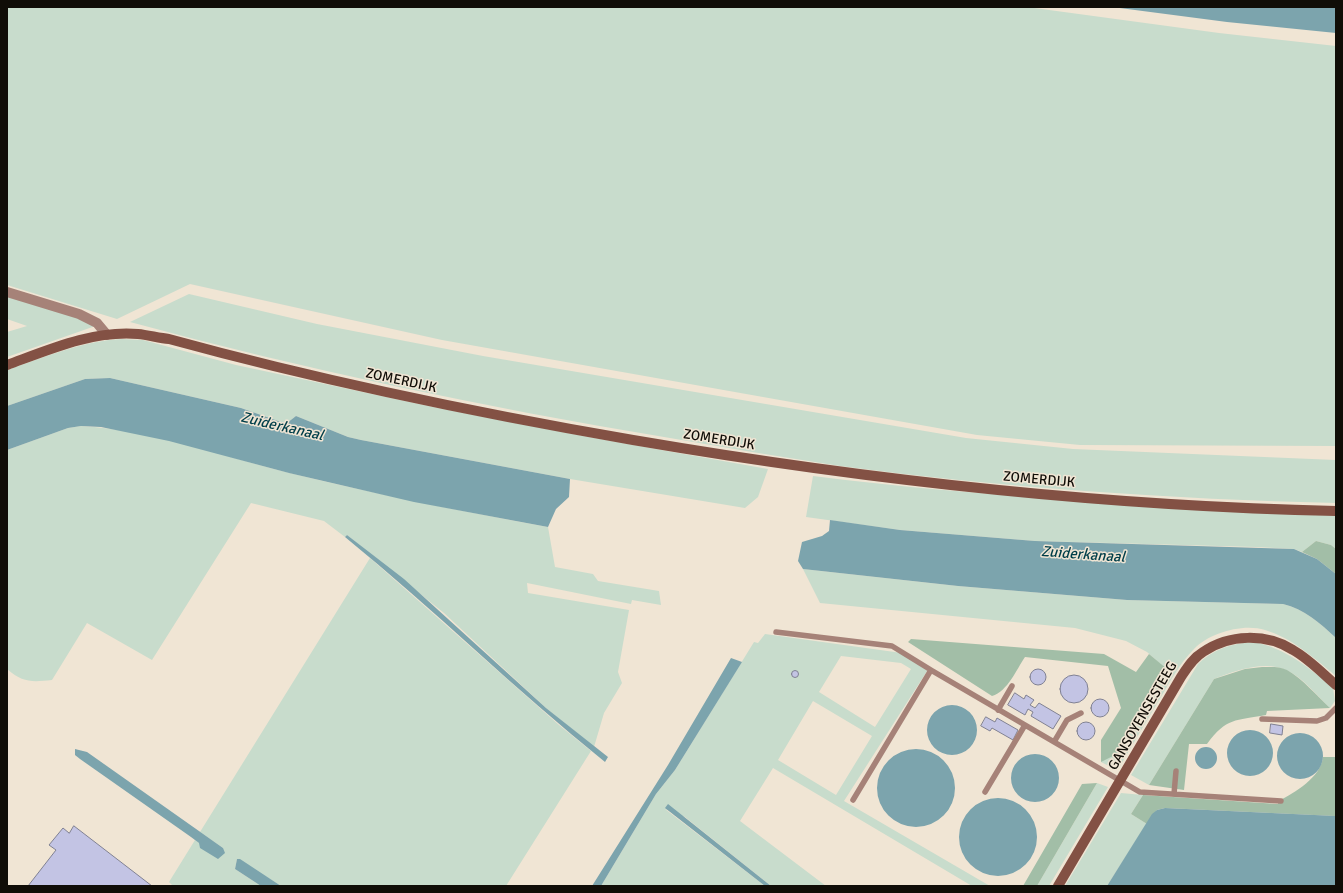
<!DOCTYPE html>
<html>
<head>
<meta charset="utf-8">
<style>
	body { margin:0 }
	#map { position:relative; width:1343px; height:893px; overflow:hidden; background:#f0e5d4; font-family:Signika,sans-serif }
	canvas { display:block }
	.frame { position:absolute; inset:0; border:8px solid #100d07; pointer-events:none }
</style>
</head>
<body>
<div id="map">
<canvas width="1343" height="893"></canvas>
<div class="frame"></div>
</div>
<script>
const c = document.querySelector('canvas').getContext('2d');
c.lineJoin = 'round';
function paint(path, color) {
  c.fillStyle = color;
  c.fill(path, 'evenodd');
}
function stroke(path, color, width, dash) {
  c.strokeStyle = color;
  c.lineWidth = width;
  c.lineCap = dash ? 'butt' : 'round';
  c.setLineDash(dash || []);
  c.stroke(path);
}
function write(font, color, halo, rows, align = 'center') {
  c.font = font + ' Signika,sans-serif';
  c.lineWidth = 3;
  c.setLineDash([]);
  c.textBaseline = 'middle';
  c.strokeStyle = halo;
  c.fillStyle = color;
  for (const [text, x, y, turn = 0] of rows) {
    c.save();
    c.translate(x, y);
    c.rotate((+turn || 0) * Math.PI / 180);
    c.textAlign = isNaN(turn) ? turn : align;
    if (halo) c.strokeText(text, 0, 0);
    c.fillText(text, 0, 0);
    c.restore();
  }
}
const green = new Path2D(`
	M7,7H1027L1219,33L1336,46V446L1080,445L977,435L442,340L190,284L117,319L7,285Z
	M7,294L101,324L7,357V332L27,326L7,319Z
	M189,294L317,324L483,356L966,438L1073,449L1336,460V503C1171,499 1004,488 840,466C781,457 723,447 664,437C484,407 306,370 130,322Z
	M122,339L143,340L236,365L433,407L583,436L768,469L758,497L745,508L570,479L361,440L348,437L296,416L287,423L281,422L241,408L110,378L85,379L7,406V370C45,357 82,341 122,339Z
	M81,426C152,430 221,456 290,473C375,494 461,511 548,527L555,567L593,574L598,581L659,591L661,605L632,600L631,604L527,583L528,593L629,610L618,672L622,683L604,713L594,747L546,708L444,613L347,535L345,537L324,521L251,503L152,660L87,623L52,680C32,682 23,683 7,669V450L68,428Z
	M813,476C987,498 1162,505 1336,515V549L1331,545L1316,541L1302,552L1294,549L1256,547L1035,541L900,530L806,517Z
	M370,558L559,725L591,751L506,886H281L237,859L235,869L261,886H173L169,882L195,840L199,843L223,848L200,832Z
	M803,569L958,586L1127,600L1283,604C1304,609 1320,623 1336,638V676C1314,658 1292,638 1265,630C1243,623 1209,633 1194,649C1180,663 1171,680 1161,697C1147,720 1133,744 1119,768L1111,767L1101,762L1121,746L1167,670L1147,652L1126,641L1075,628L820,603Z
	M765,634L909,654L929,668L844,801L990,886H972L773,768L740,821L826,886H771L685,817L665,809L765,886H601L656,794L675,770L754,642L758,643ZM841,656L901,663L911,669L875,727L819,692ZM813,701L872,736L836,795L778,760Z
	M1254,642C1285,648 1310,668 1333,688L1335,701L1330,708C1317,696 1303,677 1286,670C1264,660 1235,671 1214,679L1149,785L1131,775L1198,664C1213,649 1233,643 1254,642Z
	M1097,783L1108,787L1049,886H1037Z
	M1121,793L1143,795L1131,814L1147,824L1107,886H1065Z`);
const forest = new Path2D(`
	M1316,541L1331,545L1336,549V574L1317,559L1302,552Z
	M911,639L1104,654L1136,672L1149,654L1167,669L1115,755L1101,762V740L1121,708L1108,666L1025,657C1016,670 1008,691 992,696L908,642Z
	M1262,667C1270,667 1279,666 1287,670C1303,679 1317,696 1330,708L1267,711L1266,715C1235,721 1227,717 1207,744H1189L1184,790L1149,785L1214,679L1245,669Z
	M1323,757H1336L1335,816L1165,808L1157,810L1147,824L1131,814L1143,795L1278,804V801C1295,793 1321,777 1323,757Z
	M1097,783L1037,886H1023L1082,784Z`);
const water = new Path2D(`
	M1112,7H1336V33L1227,22Z
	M110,378L241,408L281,422L287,423L296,416L348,437L361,440L570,479L569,497L556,509L548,527L414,502L289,473L169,441L101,427L81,426L68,428L7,450V406L85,379Z
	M830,520L900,530L1035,541L1294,549L1317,559L1336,574V638C1320,623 1304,609 1283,604L1127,600L958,586L803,569L798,561L802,542L822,536L829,531Z
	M347,535L404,579L546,708L608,757L605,762C515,690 434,609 345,537Z
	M731,658L742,662L675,770L656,794L601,886H592L668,765Z
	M927 730a25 25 0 1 1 50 0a25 25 0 1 1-50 0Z
	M1227 753a23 23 0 1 1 46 0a23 23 0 1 1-46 0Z
	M1277 756a23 23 0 1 1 46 0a23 23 0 1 1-46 0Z
	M1195 758a11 11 0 1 1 22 0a11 11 0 1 1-22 0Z
	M75,749L87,752L223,848L225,853L218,859L200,848L199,843L191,837L80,759L75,755Z
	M877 788a39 39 0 1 1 78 0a39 39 0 1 1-78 0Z
	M1011 778a24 24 0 1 1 48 0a24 24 0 1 1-48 0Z
	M959 837a39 39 0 1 1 78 0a39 39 0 1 1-78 0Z
	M668,804L771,886H765L665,808Z
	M1165,808L1336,816V886H1107L1152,814L1157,810Z
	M237,859H240L281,886H261L235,869Z`);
const building = new Path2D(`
	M1030 677a8 8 0 1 1 16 0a8 8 0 1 1-16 0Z
	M791.5 674a3.5 3.5 0 1 1 7 0a3.5 3.5 0 1 1-7 0Z
	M1060 689a14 14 0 1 1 28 0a14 14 0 1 1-28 0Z
	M1015,693L1024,699L1026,695L1034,700L1030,705L1035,708L1039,703L1061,716L1053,729L1031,716L1033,712L1028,709L1025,715L1008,705Z
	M1091 708a9 9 0 1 1 18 0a9 9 0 1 1-18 0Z
	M986,717L995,722L997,718L1018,730L1013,740L992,728L990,731L981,726Z
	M1077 731a9 9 0 1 1 18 0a9 9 0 1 1-18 0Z
	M1271,724L1283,726L1282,735L1270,733Z
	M74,826L152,886H28L56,850L49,845L63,828L69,833Z`);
const lane = new Path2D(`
	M776,632L892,646L931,670
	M998,710L1012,686
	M1262,719L1317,721L1326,718L1336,708
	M1054,742L1067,720L1081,713
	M985,792L1025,725
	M1174,794L1176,771
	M853,800L931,670L1140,792L1281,801`);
const street = new Path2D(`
	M7,292L79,314L97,323L107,335`);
const secondary = new Path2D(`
	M7,365C48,350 93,330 138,334C148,335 159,338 169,339C322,381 477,413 633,440C867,480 1099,506 1336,511
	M1058,886L1181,677C1187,668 1193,658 1203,652C1229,634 1266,633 1293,650C1309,659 1322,673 1336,685`);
const streetNames = [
	["ZOMERDIJK",401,381,12],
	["ZOMERDIJK",719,440,9],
	["ZOMERDIJK",1039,480,5],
	["GANSOYENSESTEEG",1143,716,-60]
];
const waterNames = [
	["Zuiderkanaal",282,427,13],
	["Zuiderkanaal",1083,555,4]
];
paint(green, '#c8dccc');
paint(forest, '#a2bea7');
paint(water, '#7ca4ad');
paint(building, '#c3c4e4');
stroke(building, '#808192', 1);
stroke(lane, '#a68278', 5.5);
stroke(street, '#a68278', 10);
stroke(secondary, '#835144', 10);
write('14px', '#100d07', '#f0e5d4', streetNames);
write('italic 15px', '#003e49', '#f0e5d4', waterNames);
</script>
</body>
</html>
